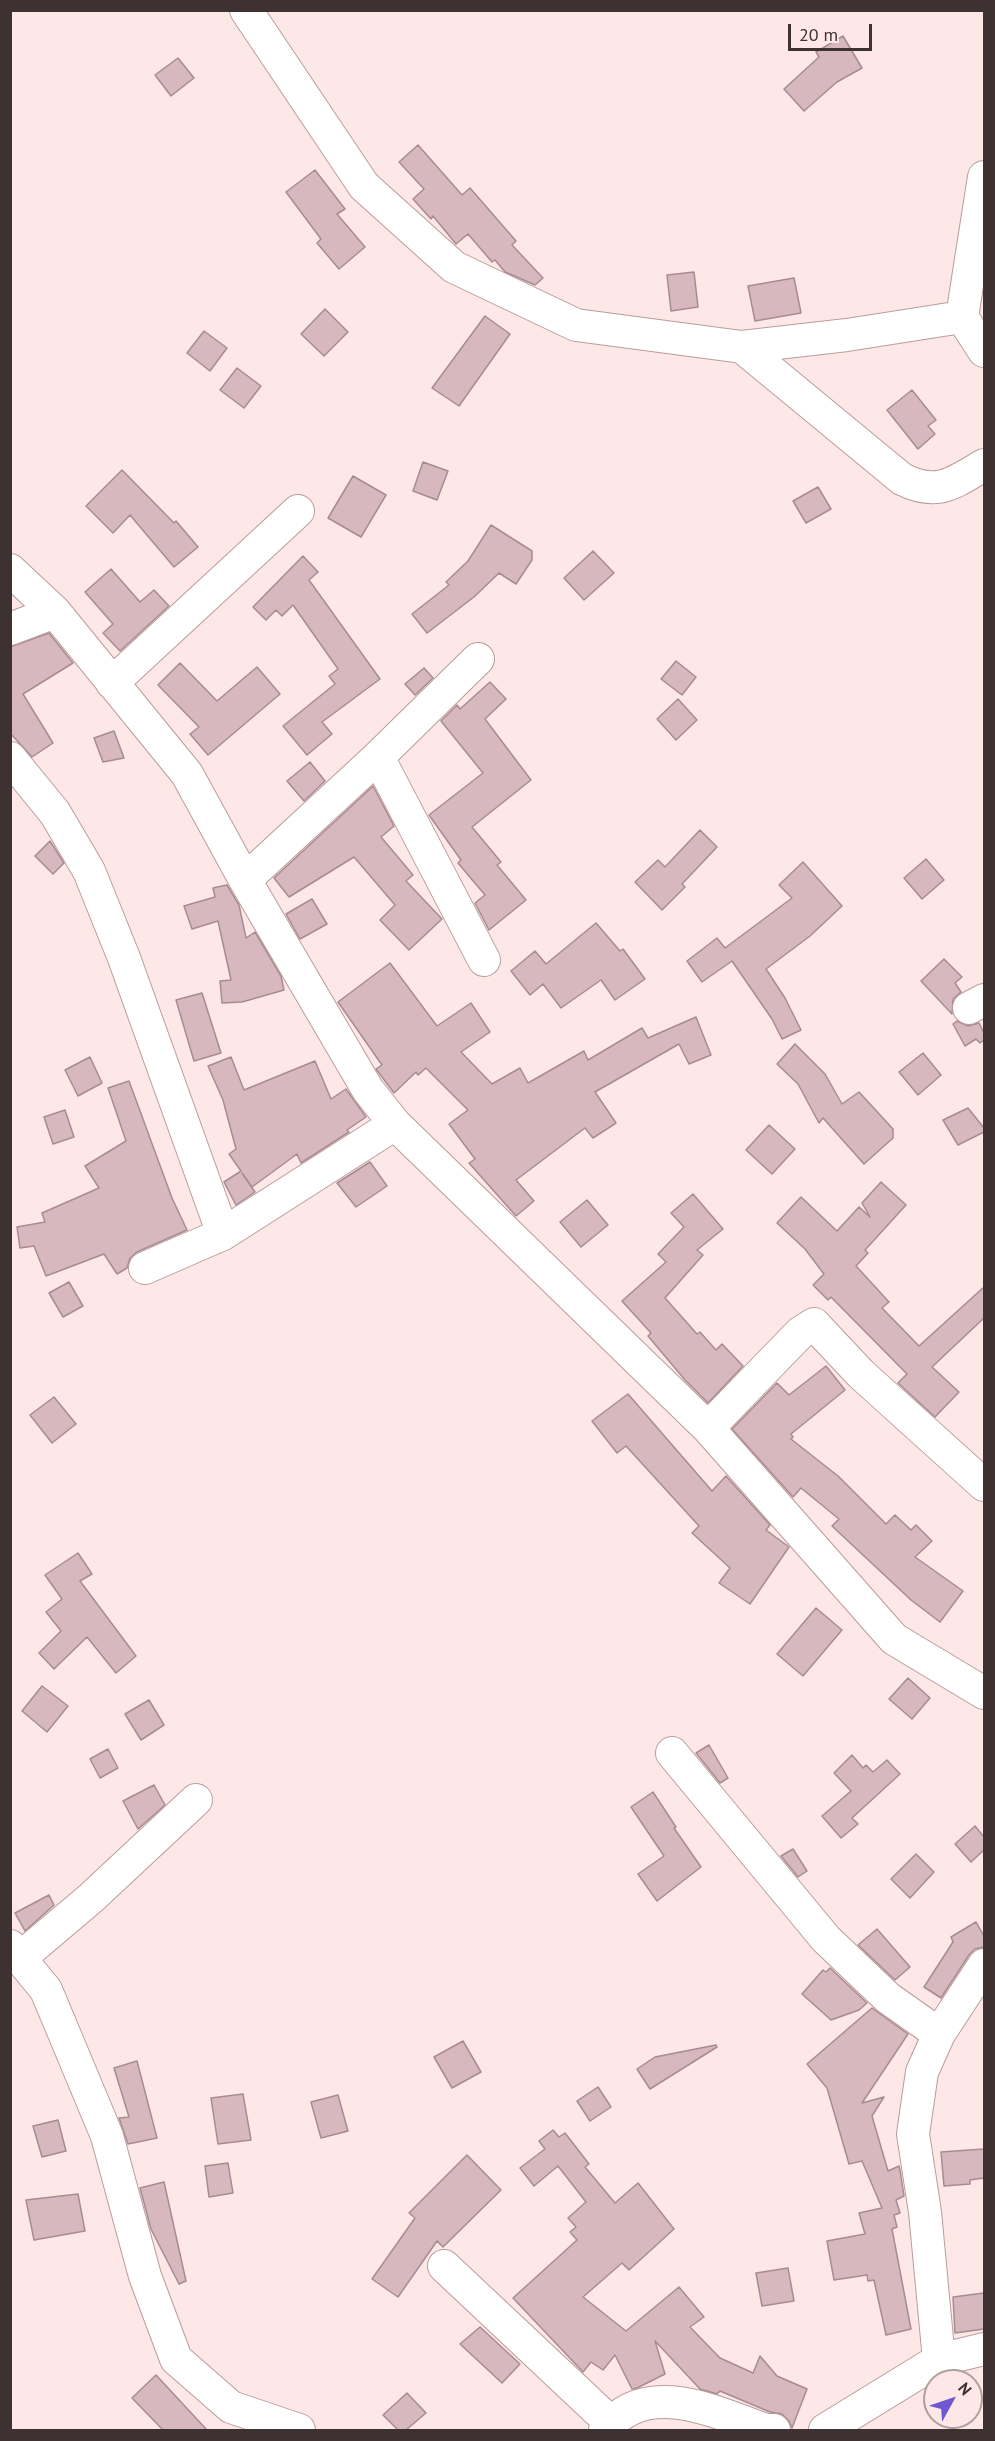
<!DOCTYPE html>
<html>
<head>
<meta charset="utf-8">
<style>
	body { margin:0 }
	#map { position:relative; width:995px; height:2441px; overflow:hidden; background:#fde8e7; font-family:"PT Sans",sans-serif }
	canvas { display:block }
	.frame { position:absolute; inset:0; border:12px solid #3e3131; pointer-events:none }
	.north { position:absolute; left:923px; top:2369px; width:60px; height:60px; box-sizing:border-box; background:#fde8e7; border:2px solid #b19f9e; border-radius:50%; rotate:50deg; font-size:16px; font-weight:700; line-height:24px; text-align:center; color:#3e3131 }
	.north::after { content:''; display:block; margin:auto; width:21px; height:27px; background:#6f59d3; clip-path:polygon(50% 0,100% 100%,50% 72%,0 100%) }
	.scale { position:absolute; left:788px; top:24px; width:84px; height:27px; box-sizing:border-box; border:3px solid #3e3131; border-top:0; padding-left:8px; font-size:18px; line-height:21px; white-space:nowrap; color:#3e3131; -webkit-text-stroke:4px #fde8e7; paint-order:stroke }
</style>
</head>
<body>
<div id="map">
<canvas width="995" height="2441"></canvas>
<div class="frame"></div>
<div class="north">N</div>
<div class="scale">20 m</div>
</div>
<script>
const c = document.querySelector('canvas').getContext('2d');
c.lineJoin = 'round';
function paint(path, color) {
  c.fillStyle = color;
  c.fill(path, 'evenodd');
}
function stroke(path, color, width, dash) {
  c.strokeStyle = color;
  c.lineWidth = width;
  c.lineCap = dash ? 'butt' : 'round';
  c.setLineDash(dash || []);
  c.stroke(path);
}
const building = new Path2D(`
	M843,36L862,68L837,82L804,111L784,89L819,57L816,52Z
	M178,58L194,78L171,96L155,75Z
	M418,145L462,195L470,188L516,241L512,245L543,278L535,285L505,272L495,260L492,262L468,234L456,244L433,216L431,219L413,199L424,189L399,162Z
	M315,170L345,209L337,214L365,247L339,269L317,243L321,239L286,192Z
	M694,272L698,307L671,311L667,275Z
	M794,278L801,313L755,321L748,286Z
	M325,309L348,332L324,356L301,334Z
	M485,316L510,334L459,406L432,388Z
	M204,331L227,348L210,371L187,353Z
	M237,368L261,386L244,408L220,390Z
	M912,390L936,420L928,426L935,434L918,449L887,410Z
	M423,462L448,471L437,500L413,491Z
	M122,470L174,523L176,521L198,547L174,567L130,515L113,533L86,506Z
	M353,476L386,495L361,537L328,518Z
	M818,487L831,509L806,523L793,501Z
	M491,525L532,551V560L516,584L499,573L474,597L427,633L412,614L449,585L446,582L468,561Z
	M593,551L614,573L584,600L564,578Z
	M303,556L318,572L309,580L380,679L322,722L332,734L307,755L283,726L335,684L329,676L338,669L293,605L282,616L276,610L266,620L253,607Z
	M111,569L140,602L154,590L169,606L120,651L103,633L113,624L85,592Z
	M49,633L73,663L23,694L53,743L32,757L10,733V647Z
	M676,661L696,677L682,695L661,679Z
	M180,663L217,701L257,667L280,694L208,755L190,734L199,727L158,685Z
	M424,668L433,678L415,695L405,684Z
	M490,682L506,699L485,719L531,780L472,827L501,862L497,865L526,900L489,930L475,903L485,895L458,863L461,860L429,815L483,773L441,721L457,705L460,709Z
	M678,699L697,720L676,740L657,719Z
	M114,731L124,758L103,762L94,738Z
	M310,762L325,781L304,801L287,781Z
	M373,786L394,826L381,837L413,875L406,881L442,919L409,950L380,920L395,905L354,857L289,897L274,878Z
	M700,830L717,847L682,884L685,887L662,910L635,882L658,860L665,867Z
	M50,841L64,863L53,874L35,856Z
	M926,859L944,880L922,899L904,878Z
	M803,862L842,906L810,936L766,969L785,998L801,1030L782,1039L772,1019L732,961L702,982L687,961L717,938L725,948L792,898L779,885Z
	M227,885L239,905L246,938L255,932L281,976L284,990L242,1002L222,1003L220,981L231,980L218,921L192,929L184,906L215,897L213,888Z
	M312,899L327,924L300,939L286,914Z
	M596,923L620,951L623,949L645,979L615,1000L601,980L561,1008L543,984L530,995L511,971L535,951L546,964Z
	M944,959L962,977L955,983L961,992L953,999L952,1014L921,981Z
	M390,963L437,1026L471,1003L490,1032L461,1052L492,1084L520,1068L528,1083L584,1051L588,1060L642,1028L648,1038L696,1017L711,1055L689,1064L679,1044L595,1092L616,1123L593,1138L585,1128L516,1180L534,1201L516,1216L469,1163L475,1159L449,1124L468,1110L426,1068L418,1075L416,1072L394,1093L376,1069L382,1065L338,1002Z
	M202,993L221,1053L194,1061L176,1000Z
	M957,1021L968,1026L979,1023L984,1033V1040L980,1043L976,1039L965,1046L953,1024Z
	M795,1044L825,1074L842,1104L859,1092L893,1129V1138L864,1164L823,1118L819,1123L798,1084L777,1064Z
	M923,1053L941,1075L918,1095L899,1072Z
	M90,1057L102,1083L78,1096L65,1070Z
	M231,1057L244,1090L315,1061L331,1099L346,1089L366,1117L347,1130L349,1132L301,1163L297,1154L252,1187L242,1173L255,1192L236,1205L224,1182L241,1171L229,1154L236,1149L223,1100L208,1066Z
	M129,1081L172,1198L187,1230L137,1252L130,1258L127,1268L117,1274L104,1254L46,1276L34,1246L20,1248L17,1227L45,1222L42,1213L99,1188L85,1166L126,1141L108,1088Z
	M968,1108L984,1128V1132L958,1145L943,1120Z
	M65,1110L74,1137L53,1144L44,1117Z
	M769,1125L795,1149L772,1174L746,1150Z
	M370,1162L387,1186L356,1207L337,1183Z
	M881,1182L906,1205L865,1250L868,1253L856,1266L889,1302L882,1308L919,1346L984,1287V1318L932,1367L959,1392L935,1417L898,1383L907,1374L831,1297L828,1300L813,1285L824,1274L805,1249L777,1223L801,1197L837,1231L859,1207L870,1217L862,1203Z
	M693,1194L723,1229L697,1250L703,1255L665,1298L697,1334L700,1332L716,1350L722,1344L743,1366L708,1403L685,1380L648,1336L651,1333L622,1301L666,1262L658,1254L684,1227L671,1213Z
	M587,1200L608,1225L581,1247L560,1222Z
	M69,1282L83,1306L63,1317L49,1293Z
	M826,1366L845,1390L791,1434L793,1437L791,1439L838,1476L886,1524L895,1515L911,1530L916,1525L932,1541L915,1557L963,1591L940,1622L911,1600L832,1526L839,1519L801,1488L793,1497L732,1429L777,1383L789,1395Z
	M628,1394L712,1491L726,1476L770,1525L766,1530L789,1547L750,1604L719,1583L730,1568L692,1533L699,1526L626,1446L617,1453L592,1421Z
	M54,1397L76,1424L52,1443L30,1415Z
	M78,1553L92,1574L80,1581L136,1656L116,1673L87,1637L54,1669L39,1653L61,1631L46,1612L62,1599L45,1575Z
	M816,1608L842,1630L803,1676L777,1654Z
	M908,1678L930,1698L912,1719L889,1699Z
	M42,1686L68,1706L47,1732L22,1711Z
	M149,1700L164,1725L141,1740L125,1714Z
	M709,1745L728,1778L720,1783L696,1753Z
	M108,1749L118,1768L100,1778L90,1759Z
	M852,1755L863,1768L866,1765L873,1772L887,1760L900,1774L852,1818L858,1824L841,1838L822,1816L851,1791L834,1773Z
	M154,1785L165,1805L138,1829L123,1801Z
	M653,1792L676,1827L674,1828L701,1867L657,1901L638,1874L664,1856L631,1807Z
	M975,1826L984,1837V1850L971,1862L955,1844Z
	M793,1849L807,1871L798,1877L781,1856Z
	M916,1854L934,1872L910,1898L891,1879Z
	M49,1895L54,1905L25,1931L15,1913Z
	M976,1922L984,1936V1947L975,1949L969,1955L941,1998L924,1987L953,1942L951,1937Z
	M877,1929L910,1967L895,1980L858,1945Z
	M830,1968L867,2003L859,2010L831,2020L802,1994L823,1970L826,1972Z
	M872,2008L908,2034L862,2103L884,2097L872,2116L888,2171L899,2166L900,2170L904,2196L896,2200L900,2213L894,2215L897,2227L892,2229L911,2329L886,2335L874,2280L868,2281L867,2275L834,2280L827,2241L865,2234L859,2213L882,2208L862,2161L849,2164L827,2088L807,2064Z
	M463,2041L481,2072L452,2088L434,2057Z
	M716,2045L717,2047L650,2089L637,2069L655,2057Z
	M137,2061L157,2138L128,2144L119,2118L129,2117L114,2068Z
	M598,2087L611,2107L590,2121L577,2101Z
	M243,2094L251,2140L218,2144L211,2098Z
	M338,2095L348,2131L321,2138L311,2102Z
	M58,2120L66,2151L42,2157L33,2126Z
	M553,2130L559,2137L565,2133L589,2164L585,2167L615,2203L638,2183L674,2229L629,2270L622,2263L583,2297L626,2331L679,2287L704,2317L690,2327L720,2358L753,2373L760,2356L777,2376L807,2389L792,2428L789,2421L782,2414L770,2412L720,2391L717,2394L700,2389L655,2341L665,2374L637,2388L632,2389L615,2355L603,2370L591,2362L583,2372L513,2298L577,2240L570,2232L576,2227L568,2218L586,2202L558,2166L534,2186L520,2168L545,2149L539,2141Z
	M984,2149V2178L970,2180V2184L944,2186L941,2152Z
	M467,2155L501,2190L443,2247L437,2241L398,2297L372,2279L415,2218L409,2213Z
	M228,2163L233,2193L209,2197L205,2166Z
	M164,2182L186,2281L179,2284L151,2229L140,2188Z
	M78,2194L85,2231L34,2240L26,2200Z
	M788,2268L794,2301L762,2306L756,2273Z
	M984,2293V2329L955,2333L953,2297Z
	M480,2327L520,2364L502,2383L460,2344Z
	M156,2375L207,2430H163L132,2398Z
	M407,2393L426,2413L406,2430H398L383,2415Z`);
const minor = new Path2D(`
	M246,10L364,186L454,267L576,325L742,347L847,335L962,317
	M984,177L962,317L984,351
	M742,347L902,479C938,497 953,483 984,465
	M10,570L55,612L187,774L245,880L368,1090L395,1124L708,1428L894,1639L984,1693
	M10,629L55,612
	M112,683L298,511
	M378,757L484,960
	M10,758L55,813L89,871L124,958L223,1234
	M245,880L378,757L478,659
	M969,1008L984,1000
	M145,1268L223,1234L395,1124
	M708,1428L800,1333L814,1324L861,1374L984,1485
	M672,1753L826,1939L888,1998L939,2034
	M10,1946L46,1990L107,2136L145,2276L176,2359L231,2407L299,2430
	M19,1959L91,1898L196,1800
	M444,2266L611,2423
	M939,2360L925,2212L913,2134L922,2072L939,2034L984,1965
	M605,2430C646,2377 715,2412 766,2430H774
	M825,2430L939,2360L984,2349`);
paint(building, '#d8b8bf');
stroke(building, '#a88b91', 1.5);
stroke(minor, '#bb9c9a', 34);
stroke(minor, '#fff', 32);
</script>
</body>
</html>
